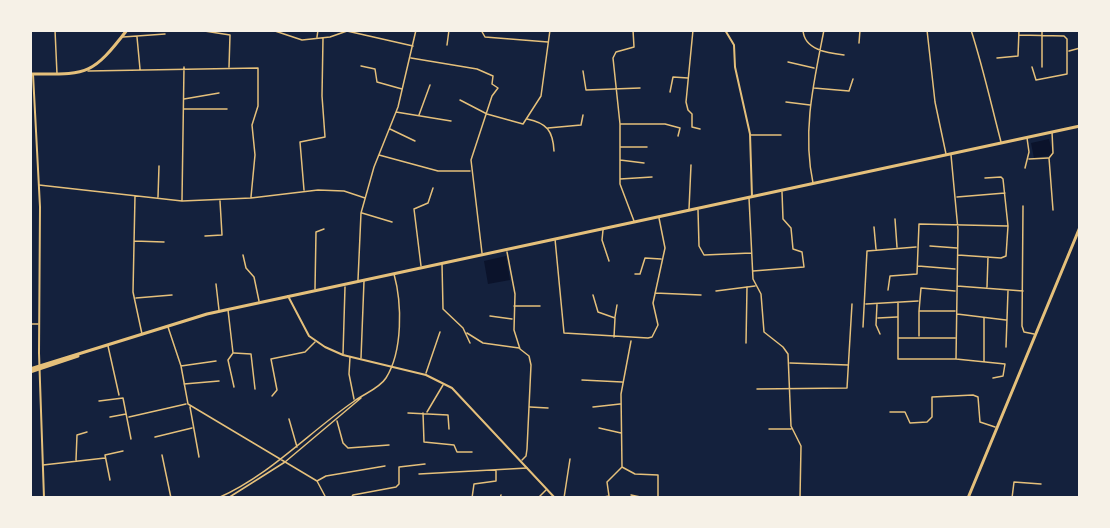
<!DOCTYPE html>
<html>
<head>
<meta charset="utf-8">
<style>
	body { margin:0 }
	#map { position:relative; width:1110px; height:528px; overflow:hidden; background:#14213d; font-family:"Fira Sans",sans-serif }
	canvas { display:block }
	.frame { position:absolute; inset:0; border:32px solid #f6f1e7; pointer-events:none }
</style>
</head>
<body>
<div id="map">
<canvas width="1110" height="528"></canvas>
<div class="frame"></div>
</div>
<script>
const c = document.querySelector('canvas').getContext('2d');
c.lineJoin = 'round';
function paint(path, color) {
  c.fillStyle = color;
  c.fill(path, 'evenodd');
}
function stroke(path, color, width, dash) {
  c.strokeStyle = color;
  c.lineWidth = width;
  c.lineCap = dash ? 'butt' : 'round';
  c.setLineDash(dash || []);
  c.stroke(path);
}
const water = new Path2D(`
	M1049,139L1053,155L1034,158L1031,143Z
	M506,256L510,280L488,284L484,261Z`);
const minor = new Path2D(`
	M55,30L57,74
	M198,30L230,35L229,67
	M272,30L302,40L330,37L347,31L413,46
	M481,30L485,37L548,42
	M633,30L634,47L616,52L613,58L620,124V184L634,221
	M693,30L686,102L688,110L692,114V127L700,129
	M803,30C804,50 828,53 844,55
	M927,30L935,102L946,154
	M971,30C983,67 991,104 1001,142
	M1042,30V67
	M1019,35L1064,36L1067,39V74L1036,80L1032,67
	M123,37L165,34
	M137,37L140,69
	M317,37L318,30
	M859,43L860,30
	M447,45L449,30
	M1069,51L1080,48
	M411,58L477,69L493,76L492,84L498,88L492,96L471,160L482,253
	M997,58L1018,56L1019,30
	M788,62L814,68
	M361,66L375,69L377,82L402,89
	M88,71L258,68V106L252,125L255,155L251,197
	M583,71L586,90L640,88
	M814,88L849,91L853,79
	M670,92L673,77L688,78
	M184,99L219,93
	M460,100L487,114L523,124L541,96L550,30
	M786,102L810,105
	M184,109H227
	M396,112L451,121
	M419,115L430,85
	M527,119C547,123 553,131 554,151
	M621,124H665L680,128L678,136
	M548,128L581,125L583,115
	M390,129L415,141
	M1052,132L1053,153L1049,158L1053,210
	M751,135H781
	M621,147H647
	M379,155L438,171H470
	M951,155L958,230L956,359
	M1029,159L1048,158
	M620,160L644,163
	M1025,168L1029,152L1027,138
	M620,179L652,177
	M813,183C802,131 814,81 824,30
	M39,185L182,201L251,198L318,190L344,191L365,198
	M304,190L300,142L325,137L322,96L323,38
	M135,196L133,292L142,334
	M158,197L159,166
	M957,197L1005,193
	M749,198L753,279L761,294L764,332L783,347L788,354L791,426L801,446L800,498
	M182,200L184,67
	M1023,206L1022,326L1024,332L1034,334
	M689,209L691,165
	M698,210L699,246L704,255L751,253
	M362,213L392,222
	M895,219L897,247
	M874,227L876,249
	M603,230L602,240L609,261
	M205,236L222,235L220,201
	M555,239L564,333L648,338L652,337L658,325L653,303L665,248L659,218
	M134,241L164,242
	M930,246L957,248
	M507,252L515,294L514,330L520,349L529,356L531,365L527,449L526,456L522,460
	M243,255L246,268L254,277L259,301
	M958,255L1001,258L1006,256L1008,226L1003,179L1001,177L985,178
	M442,264L443,309L463,328L470,343
	M421,266L414,209L428,203L433,188
	M918,266L955,269
	M753,271L804,267L802,252L793,249L791,228L783,219L782,192
	M635,274H640L645,258L661,259
	M358,280L361,213L374,167L398,107L416,30
	M216,284L219,310
	M957,286L1023,291
	M987,287L988,257
	M315,289L316,232L324,229
	M888,290L890,276L917,274L919,224L1008,226
	M716,291L755,286
	M955,291L921,288L919,311H955
	M655,293L701,295
	M593,295L598,312L615,318L614,337
	M136,298L172,295
	M898,302V359H956L1005,364L1003,376L993,378
	M866,304L918,301
	M877,304L876,325L880,334
	M514,306H540
	M228,310L233,353L228,360L234,387
	M957,314L1006,320
	M490,316L512,319
	M615,317L617,305
	M878,318L897,317
	M30,324H38
	M168,327L181,366L188,404L317,481L326,498
	M863,327L867,251L916,247
	M467,333L483,343L519,348
	M919,336V311
	M898,338H955
	M631,341L621,394L622,467L635,474L658,475V498
	M746,343L747,287
	M108,346L119,395
	M1006,347L1008,291
	M234,353L251,354L255,389
	M343,354L345,287
	M350,357L349,374L354,399
	M361,358L364,281
	M984,362V318
	M790,363L848,365
	M181,366L216,361
	M426,373L440,332
	M582,380L622,382
	M184,384L219,381
	M757,389L847,388L852,304
	M272,396L277,390L271,359L305,352L315,342
	M99,401L123,398L131,439
	M190,407L199,457
	M530,407L548,408
	M593,407L620,404
	M427,412L443,385
	M890,412H905L910,423L927,422L932,417V397L973,395L978,397L980,422L995,427
	M408,413L448,415L449,429
	M423,413L424,442L454,445L457,452H472
	M110,417L126,414
	M129,417L186,404
	M289,419L297,447
	M337,421L343,443L348,448L389,445
	M599,428L621,433
	M769,429H791
	M155,437L192,428
	M162,455L171,498
	M76,460L77,435L87,432
	M43,465L105,458
	M419,474L527,468
	M110,480L105,455L123,451
	M317,481L326,476L385,466
	M631,495L645,498
	M218,498C270,475 307,434 353,402C363,394 379,389 386,378C403,351 402,303 394,274
	M228,498L285,462L361,398
	M351,498L353,495L396,487L399,484V467L425,464
	M472,498L474,484L496,481V471
	M500,498L501,495
	M538,498L546,490
	M564,498L570,459
	M599,498L609,496L607,482L622,467
	M1012,498L1014,482L1041,484`);
const tertiary = new Path2D(`
	M725,30L734,45L735,67L750,134L752,197
	M33,74L40,207L39,353L44,498
	M288,296L309,336L325,347L343,355L426,375L452,388L555,498`);
const primary = new Path2D(`
	M30,74C87,74 91,77 127,30`);
const trunk = new Path2D(`
	M30,369L207,314L1080,126
	M30,372L78,356
	M968,498L1080,227`);
paint(water, '#0b132b');
stroke(minor, '#e5c07b', 1.5);
stroke(tertiary, '#e5c07b', 2);
stroke(primary, '#e5c07b', 3);
stroke(trunk, '#e5c07b', 3);
</script>
</body>
</html>
